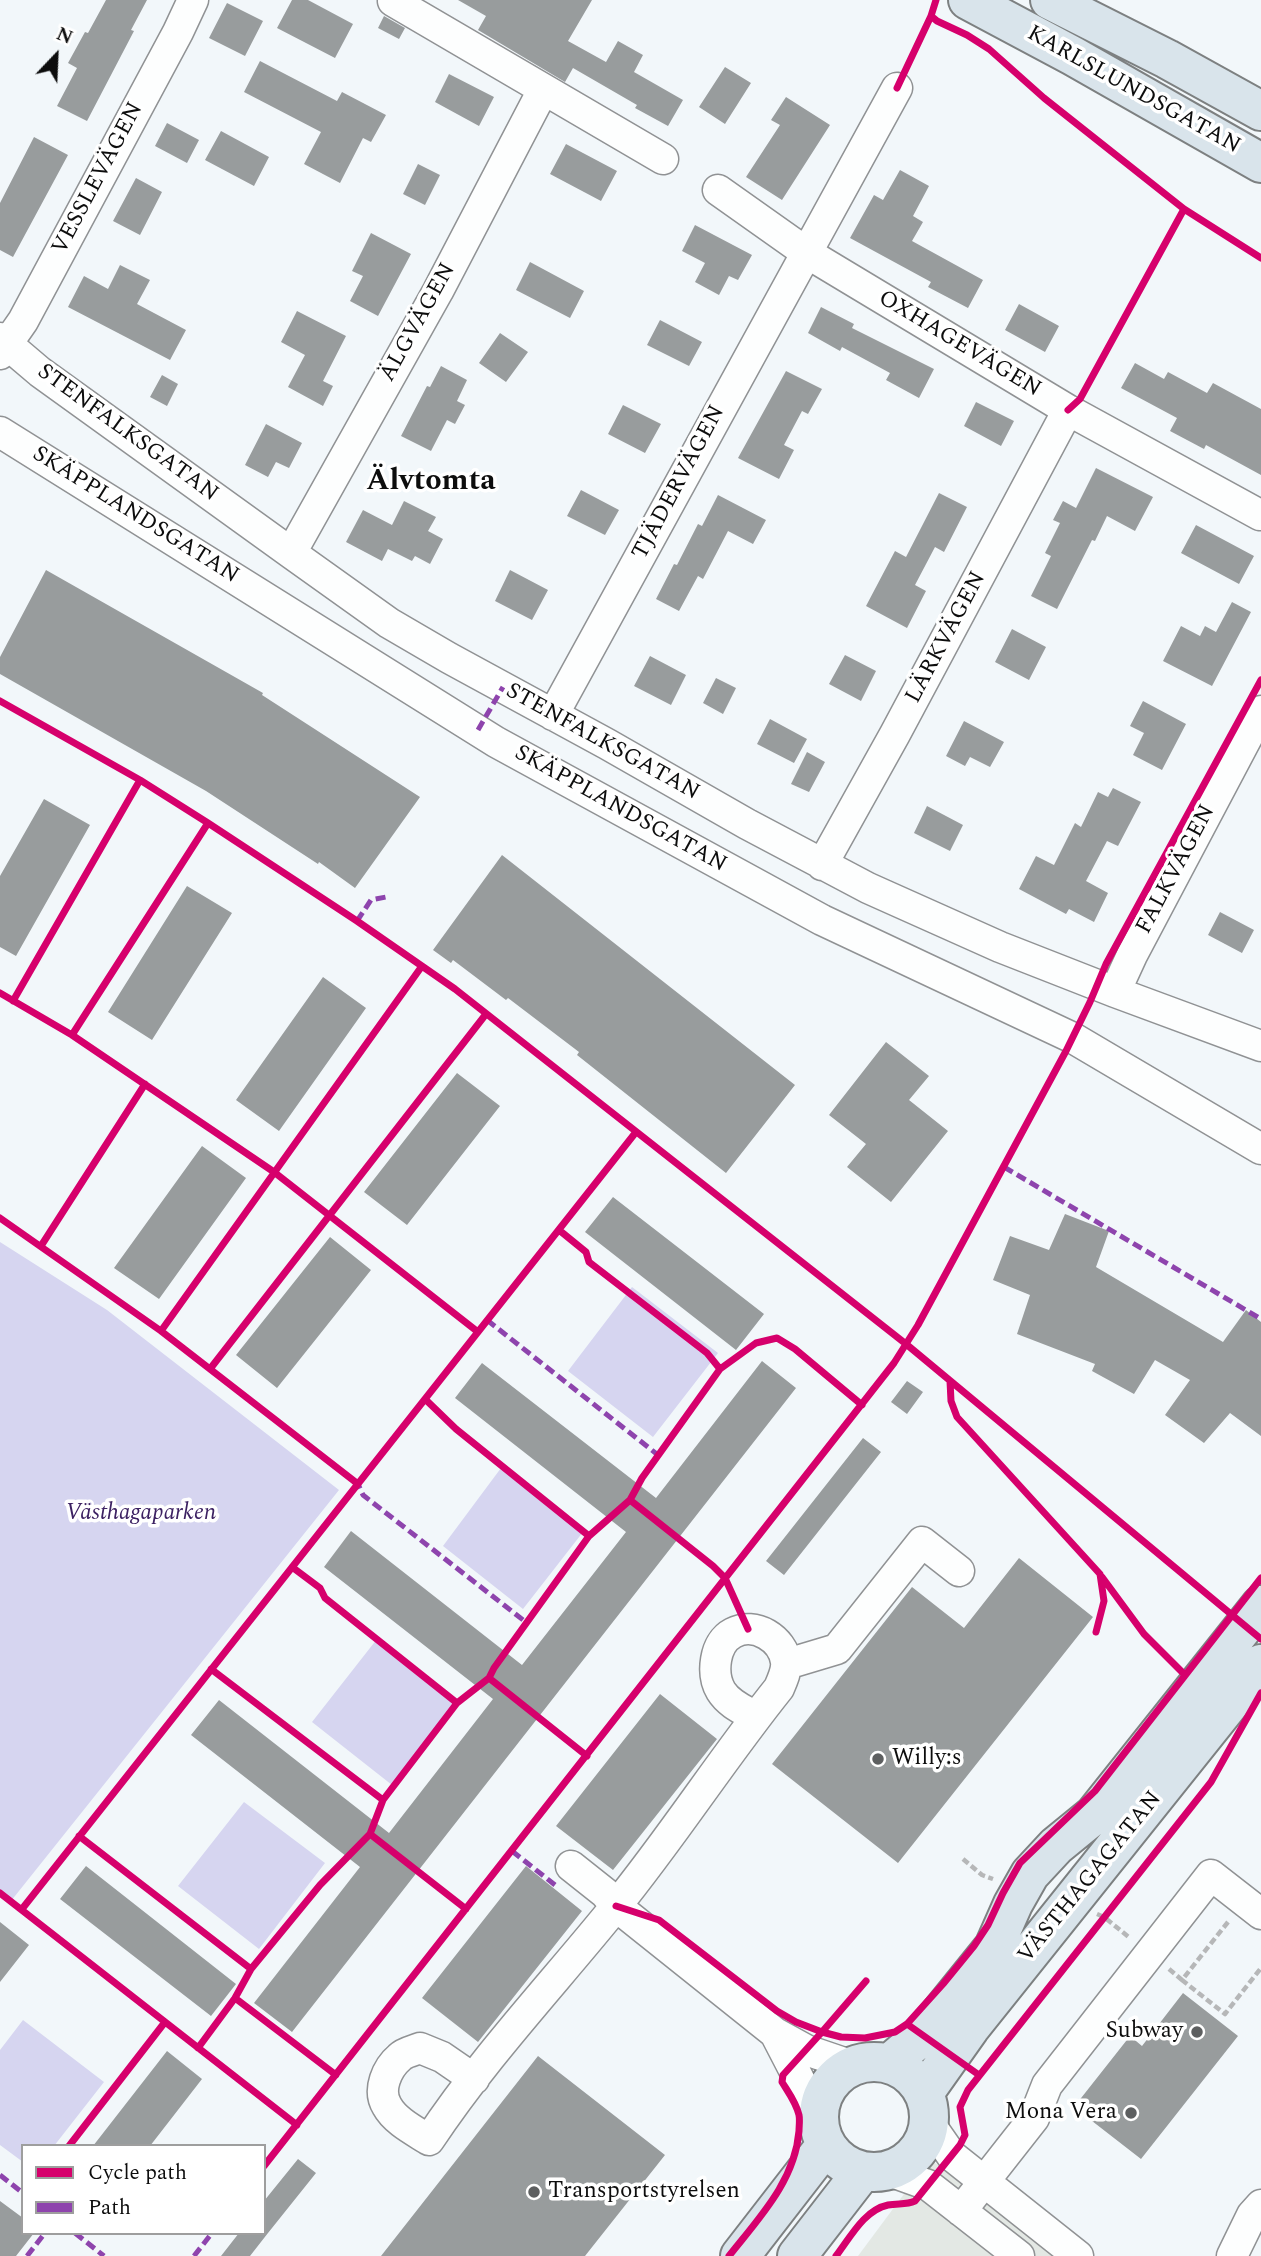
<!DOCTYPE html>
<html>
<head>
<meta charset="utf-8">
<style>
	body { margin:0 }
	#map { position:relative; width:1261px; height:2256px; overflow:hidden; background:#f2f7fa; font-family:Spectral,serif }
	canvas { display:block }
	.legend { position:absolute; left:21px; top:2144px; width:245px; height:91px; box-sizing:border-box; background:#fff; border:2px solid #9e9e9e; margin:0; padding:9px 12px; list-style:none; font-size:21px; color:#0d0d0d }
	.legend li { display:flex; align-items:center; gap:14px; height:35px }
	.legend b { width:35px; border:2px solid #9e9e9e }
	.north { position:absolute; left:21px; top:21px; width:70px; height:70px; -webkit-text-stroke:5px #fff; paint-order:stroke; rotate:23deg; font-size:19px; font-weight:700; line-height:28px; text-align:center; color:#0d0d0d }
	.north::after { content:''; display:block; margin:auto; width:24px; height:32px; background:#0d0d0d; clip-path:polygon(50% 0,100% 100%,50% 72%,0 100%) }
</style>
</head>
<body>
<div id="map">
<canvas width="1261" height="2256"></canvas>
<ul class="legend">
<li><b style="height:9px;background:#d6006c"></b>Cycle path</li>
<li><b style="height:9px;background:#8e44ad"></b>Path</li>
</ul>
<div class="north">N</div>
</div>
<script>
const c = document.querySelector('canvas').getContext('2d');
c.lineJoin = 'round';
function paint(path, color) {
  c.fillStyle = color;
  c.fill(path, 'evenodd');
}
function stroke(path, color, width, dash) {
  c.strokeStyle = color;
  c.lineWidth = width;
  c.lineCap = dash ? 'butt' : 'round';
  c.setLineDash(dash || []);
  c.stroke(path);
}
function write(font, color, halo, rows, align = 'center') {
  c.font = font + ' Spectral,serif';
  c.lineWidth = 7;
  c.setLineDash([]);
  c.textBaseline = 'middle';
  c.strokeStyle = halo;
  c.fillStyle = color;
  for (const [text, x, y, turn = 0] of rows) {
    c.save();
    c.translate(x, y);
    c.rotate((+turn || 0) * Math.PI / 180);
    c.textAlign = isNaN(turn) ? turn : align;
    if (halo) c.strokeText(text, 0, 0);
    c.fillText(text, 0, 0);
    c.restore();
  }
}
const industrial = new Path2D(`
	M930,2159L1053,2256H858Z`);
const green = new Path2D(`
	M0,1242L107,1310L339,1490L11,1901L0,1892Z
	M632,1287L718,1353L653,1437L568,1371Z
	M501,1468L583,1532L523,1609L443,1546Z
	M377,1639L456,1702L392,1785L312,1722Z
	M244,1802L325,1863L259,1949L178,1886Z
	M23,2020L104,2082L54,2146H23V2162L0,2145V2050Z`);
const building = new Path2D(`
	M106,0H147L131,30L134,31L87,121L57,106L77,68L68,63L85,32L88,33Z
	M292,0H308L353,24L335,58L277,28Z
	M458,0H592L568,41L606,62L618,41L643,55L634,72L683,100L668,126L635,108L637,105L573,68L565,82L478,30L486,16Z
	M227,3L263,21L245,56L209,38Z
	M384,16L405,28L399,39L378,28Z
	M260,61L337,101L342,92L386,115L371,142L363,138L340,183L304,164L321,132L244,92Z
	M725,67L751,83L725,124L699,107Z
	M449,74L494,97L479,126L435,102Z
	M786,97L830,125L782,200L746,177L780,125L771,120Z
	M167,123L199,140L187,163L155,146Z
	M221,131L269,157L254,186L205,160Z
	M34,137L68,155L13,257L0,250V203Z
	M566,144L617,171L601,201L550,174Z
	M418,164L440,175L425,205L403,194Z
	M900,170L929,186L913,216L923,222L912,241L983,280L968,308L928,287L931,282L850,238L874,195L883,200Z
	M136,178L162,192L140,235L113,221Z
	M695,225L752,255L738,280L729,276L719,295L695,282L705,263L682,251Z
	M371,233L411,254L378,316L350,301L363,276L352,271Z
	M530,262L584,291L570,318L516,290Z
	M120,265L150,280L137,304L186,330L170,360L68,307L84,276L108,289Z
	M1019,304L1059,326L1045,352L1005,330Z
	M821,307L854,324L852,328L934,369L919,398L886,380L890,373L842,347L840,351L808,333Z
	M297,311L346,336L323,381L333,386L323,406L288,387L305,355L281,342Z
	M660,320L702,342L689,366L647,345Z
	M500,333L528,352L506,382L479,363Z
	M1135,363L1164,379L1168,372L1207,393L1213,383L1261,409V475L1206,445L1204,449L1170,431L1177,418L1121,388Z
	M441,366L467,380L457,401L465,405L455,424L447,420L431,451L401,436L427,386L430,387Z
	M786,371L822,389L808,414L802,411L784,445L794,450L779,479L738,458Z
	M162,375L178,384L167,406L150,397Z
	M976,402L1014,421L1001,446L964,426Z
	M623,405L661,424L645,453L608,434Z
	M266,424L302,443L289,468L276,462L268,477L245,465Z
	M1096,468L1153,497L1135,531L1107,516L1095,541L1092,540L1057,609L1031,596L1051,556L1045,553L1060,523L1053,520L1063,501L1076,508Z
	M581,490L619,510L605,535L567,516Z
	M939,493L967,507L944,552L935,547L915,585L926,591L907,628L866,606L895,551L906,557Z
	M718,495L766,520L753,544L728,531L703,579L698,576L679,611L656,599L674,564L677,565L698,524L702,526Z
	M404,501L436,517L428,531L443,539L430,564L415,556L412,561L388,549L382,561L346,542L363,510L392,525Z
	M1196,525L1254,556L1239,584L1181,553Z
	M46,570L263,693L262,695L420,797L355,888L319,862L318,864L206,791L0,674V657Z
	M510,570L548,590L532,620L495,601Z
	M1232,602L1251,612L1212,686L1163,661L1181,626L1200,636L1205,626L1216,632Z
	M1012,629L1046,647L1029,680L995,662Z
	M845,655L876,671L861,701L829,684Z
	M650,656L686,675L671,705L634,686Z
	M716,678L736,688L723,714L703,703Z
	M1143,701L1186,724L1162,770L1133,755L1144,733L1130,726Z
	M770,719L807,739L794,763L757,744Z
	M964,721L1004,742L990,767L970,757L965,766L946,756Z
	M807,752L825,762L809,792L791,784Z
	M1113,788L1141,802L1118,846L1107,841L1086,881L1108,893L1094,922L1069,909L1066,914L1019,889L1036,856L1054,865L1075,823L1081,827L1098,792L1108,797Z
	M44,799L90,825L16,956L0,947V876Z
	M927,806L963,825L950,851L914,833Z
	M502,855L795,1085L726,1173L577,1055L579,1052L508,998L506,1000L453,960L451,963L433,950Z
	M187,886L232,913L152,1040L108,1012Z
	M1220,912L1254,930L1242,953L1208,935Z
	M323,977L366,1008L279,1131L236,1100Z
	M886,1042L929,1076L909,1100L948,1131L891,1202L847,1167L866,1144L829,1115Z
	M457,1073L500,1106L407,1225L364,1192Z
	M202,1146L246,1178L159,1299L114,1268Z
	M613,1197L764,1314L736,1350L585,1232Z
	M1065,1214L1109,1231L1096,1267L1223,1342L1246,1310L1261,1322V1436L1230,1413L1204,1443L1165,1415L1190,1380L1155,1360L1134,1394L1092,1371L1095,1364L1017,1334L1030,1295L993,1280L1010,1236L1049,1250Z
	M330,1237L371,1270L277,1388L236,1355Z
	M762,1361L796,1388L292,2032L254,2003L360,1867L191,1735L219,1700L389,1833L493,1699L324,1567L351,1531L522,1665L626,1532L455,1398L482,1363L656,1498Z
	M907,1381L923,1392L907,1414L891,1402Z
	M863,1438L881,1452L784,1575L766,1561Z
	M1019,1558L1093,1617L898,1863L772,1764L912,1587L964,1628Z
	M660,1694L717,1739L613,1870L556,1826Z
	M86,1866L236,1984L211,2016L60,1899Z
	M526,1866L582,1911L478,2042L422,1998Z
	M0,1922L29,1945L0,1982Z
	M1183,1993L1238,2036L1141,2159L1074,2107L1130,2036L1142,2046Z
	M167,2051L202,2079L150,2146H93Z
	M538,2056L665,2155L585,2256H381Z
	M298,2159L316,2173L268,2233L250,2256H221L239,2233H264V2201Z
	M0,2201L23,2218V2233H34L16,2256H0Z`);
const path = new Path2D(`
	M963,1859L982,1875L993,1879
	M1097,1914L1104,1917L1130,1938
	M1228,1922L1182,1980L1225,2014L1261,1968
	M1169,1969L1182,1980`);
const minor = new Path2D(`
	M393,1L663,159
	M718,190L807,253L1068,410L1260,515
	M0,338L40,372L291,553L389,623L449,658L607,744L747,824L868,888L1000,947L1115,992L1261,1046
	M0,354L23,321L178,32L193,0
	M0,432L496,742L822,920L1073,1038L1261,1149
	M291,553L438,291L543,90
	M553,715L897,88
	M822,865L895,734L1068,410
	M1115,992L1132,955L1261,711
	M787,1664L837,1649L922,1542L959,1571
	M571,1866L605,1893L616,1906L775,2033L806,2050L853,2066
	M775,2033L818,2116
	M474,2079L442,2057L420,2048C413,2051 405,2052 400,2057C387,2068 377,2090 387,2106C395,2121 415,2131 429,2140C484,2057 553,1984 616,1906C673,1836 722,1759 779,1688C782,1681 787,1670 786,1662C783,1639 755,1621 733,1633C714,1643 711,1674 721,1691C729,1704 744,1710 756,1717
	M929,2123L952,2156L1078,2256
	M889,2171L928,2185L1019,2256
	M961,2211L1034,2118L1047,2085L1211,1875L1261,1914
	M1232,2256L1252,2215L1261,2205`);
const major = new Path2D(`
	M968,0L1073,56L1261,163
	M1050,0L1167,59L1261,111
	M819 2117a55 55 0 1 1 110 0a55 55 0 1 1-110 0Z
	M889,2064L923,2035L994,1947L1013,1904L1030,1874L1056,1846L1094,1815L1261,1605
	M924,2093L970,2028L1261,1664
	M740,2256L826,2145
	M797,2256L862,2172`);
const quiet = new Path2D(`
	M478,730L503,687
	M357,921L371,900L386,897
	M1004,1167L1261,1319
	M487,1320L658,1455
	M354,1481L358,1484L363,1495L527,1623
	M512,1851L555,1885
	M0,2175L23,2193
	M75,2233L104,2256
	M27,2256L45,2233
	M194,2256L212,2233`);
const cycleway = new Path2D(`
	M931,16L937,21L967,35L989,49L1044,98L1184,209L1261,258
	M897,88L931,16L936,0
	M1068,410L1080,399L1184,209
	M0,701L140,780L208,823L357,921L455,989L906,1344L1261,1639
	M0,993L72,1035L274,1172L478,1332
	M13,1001L140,780
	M72,1035L208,823
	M0,1218L161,1331L358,1484
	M559,1230L586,1252L589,1262L707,1353L720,1369
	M41,1246L145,1084
	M161,1331L422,966
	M210,1369L486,1014
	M950,1381L951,1401L957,1417L1100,1574L1104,1601L1096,1632
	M425,1399L456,1429L589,1536
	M630,1500L713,1566L725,1578L748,1629
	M292,1567L320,1588L325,1598L457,1703
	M1102,1577L1144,1634L1185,1675
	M211,1669L383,1800
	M489,1678L587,1756
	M370,1834L466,1909
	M79,1836L251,1969
	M0,1893L297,2125
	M616,1906L659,1920L777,2011L796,2022L822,2032L866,1981
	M22,1909L636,1132
	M235,1998L336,2075
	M907,2024L979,2075
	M198,2048L235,1998L251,1969L320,1885L370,1834L383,1800L457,1703L489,1678L494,1668L589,1536L630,1500L642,1478L720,1369L756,1343L777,1338L795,1349L862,1405
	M69,2146L165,2022
	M264,2166L894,1363L918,1325L1066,1051L1090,1002L1106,964L1261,680
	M729,2256C759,2218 795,2181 799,2131C799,2126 800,2120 799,2115C796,2102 788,2092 782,2082L783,2075L822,2032L841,2037L865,2038L895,2032L907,2024L943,1984L974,1946L988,1925L1003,1893L1020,1863L1095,1791L1261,1578
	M836,2256C850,2238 864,2210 888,2205C898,2203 906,2205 915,2201L960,2145L965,2135L960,2107L968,2090L1211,1782L1261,1693`);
const markers = [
	[878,1759,7,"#5d5f60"],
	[1197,2032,7,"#5d5f60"],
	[1131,2113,7,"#5d5f60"],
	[534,2192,7,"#5d5f60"]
];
const streetNames = [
	["KARLSLUNDSGATAN",1133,91,29],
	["VESSLEVÄGEN",99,179,-62],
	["ÄLGVÄGEN",419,323,-61],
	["OXHAGEVÄGEN",959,345,31],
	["STENFALKSGATAN",127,434,36],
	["TJÄDERVÄGEN",680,483,-62],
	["SKÄPPLANDSGATAN",135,516,32],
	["LÄRKVÄGEN",947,638,-62],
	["STENFALKSGATAN",602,743,29],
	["SKÄPPLANDSGATAN",620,810,29],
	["FALKVÄGEN",1177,870,-62],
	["VÄSTHAGAGATAN",1091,1878,-51]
];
const parkNames = [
	["Västhagaparken",141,1514]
];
const poiNames = [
	["Willy:s",892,1759],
	["Subway",1183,2032,"right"],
	["Mona Vera",1117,2113,"right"],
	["Transportstyrelsen",548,2192]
];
const districtNames = [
	["Älvtomta",431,483]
];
paint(industrial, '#e3e8e4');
paint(green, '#d6d5f0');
paint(building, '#989c9d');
stroke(minor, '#909294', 33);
stroke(major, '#7d8081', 42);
stroke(path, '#b6b7b8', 4.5, [7, 3.5]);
stroke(minor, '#fdfefe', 30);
stroke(major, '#d9e4eb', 38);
stroke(quiet, '#8e44ad', 5, [10, 5]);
stroke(cycleway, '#d6006c', 7);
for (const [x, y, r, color] of markers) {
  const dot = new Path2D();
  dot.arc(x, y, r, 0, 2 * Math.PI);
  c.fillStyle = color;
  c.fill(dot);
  stroke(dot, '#fff', 2.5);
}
write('23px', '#0d0d0d', '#fff', streetNames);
write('italic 23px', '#3c2162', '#fff', parkNames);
write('23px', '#0d0d0d', '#fff', poiNames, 'left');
write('bold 30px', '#0d0d0d', '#fff', districtNames);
</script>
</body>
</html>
